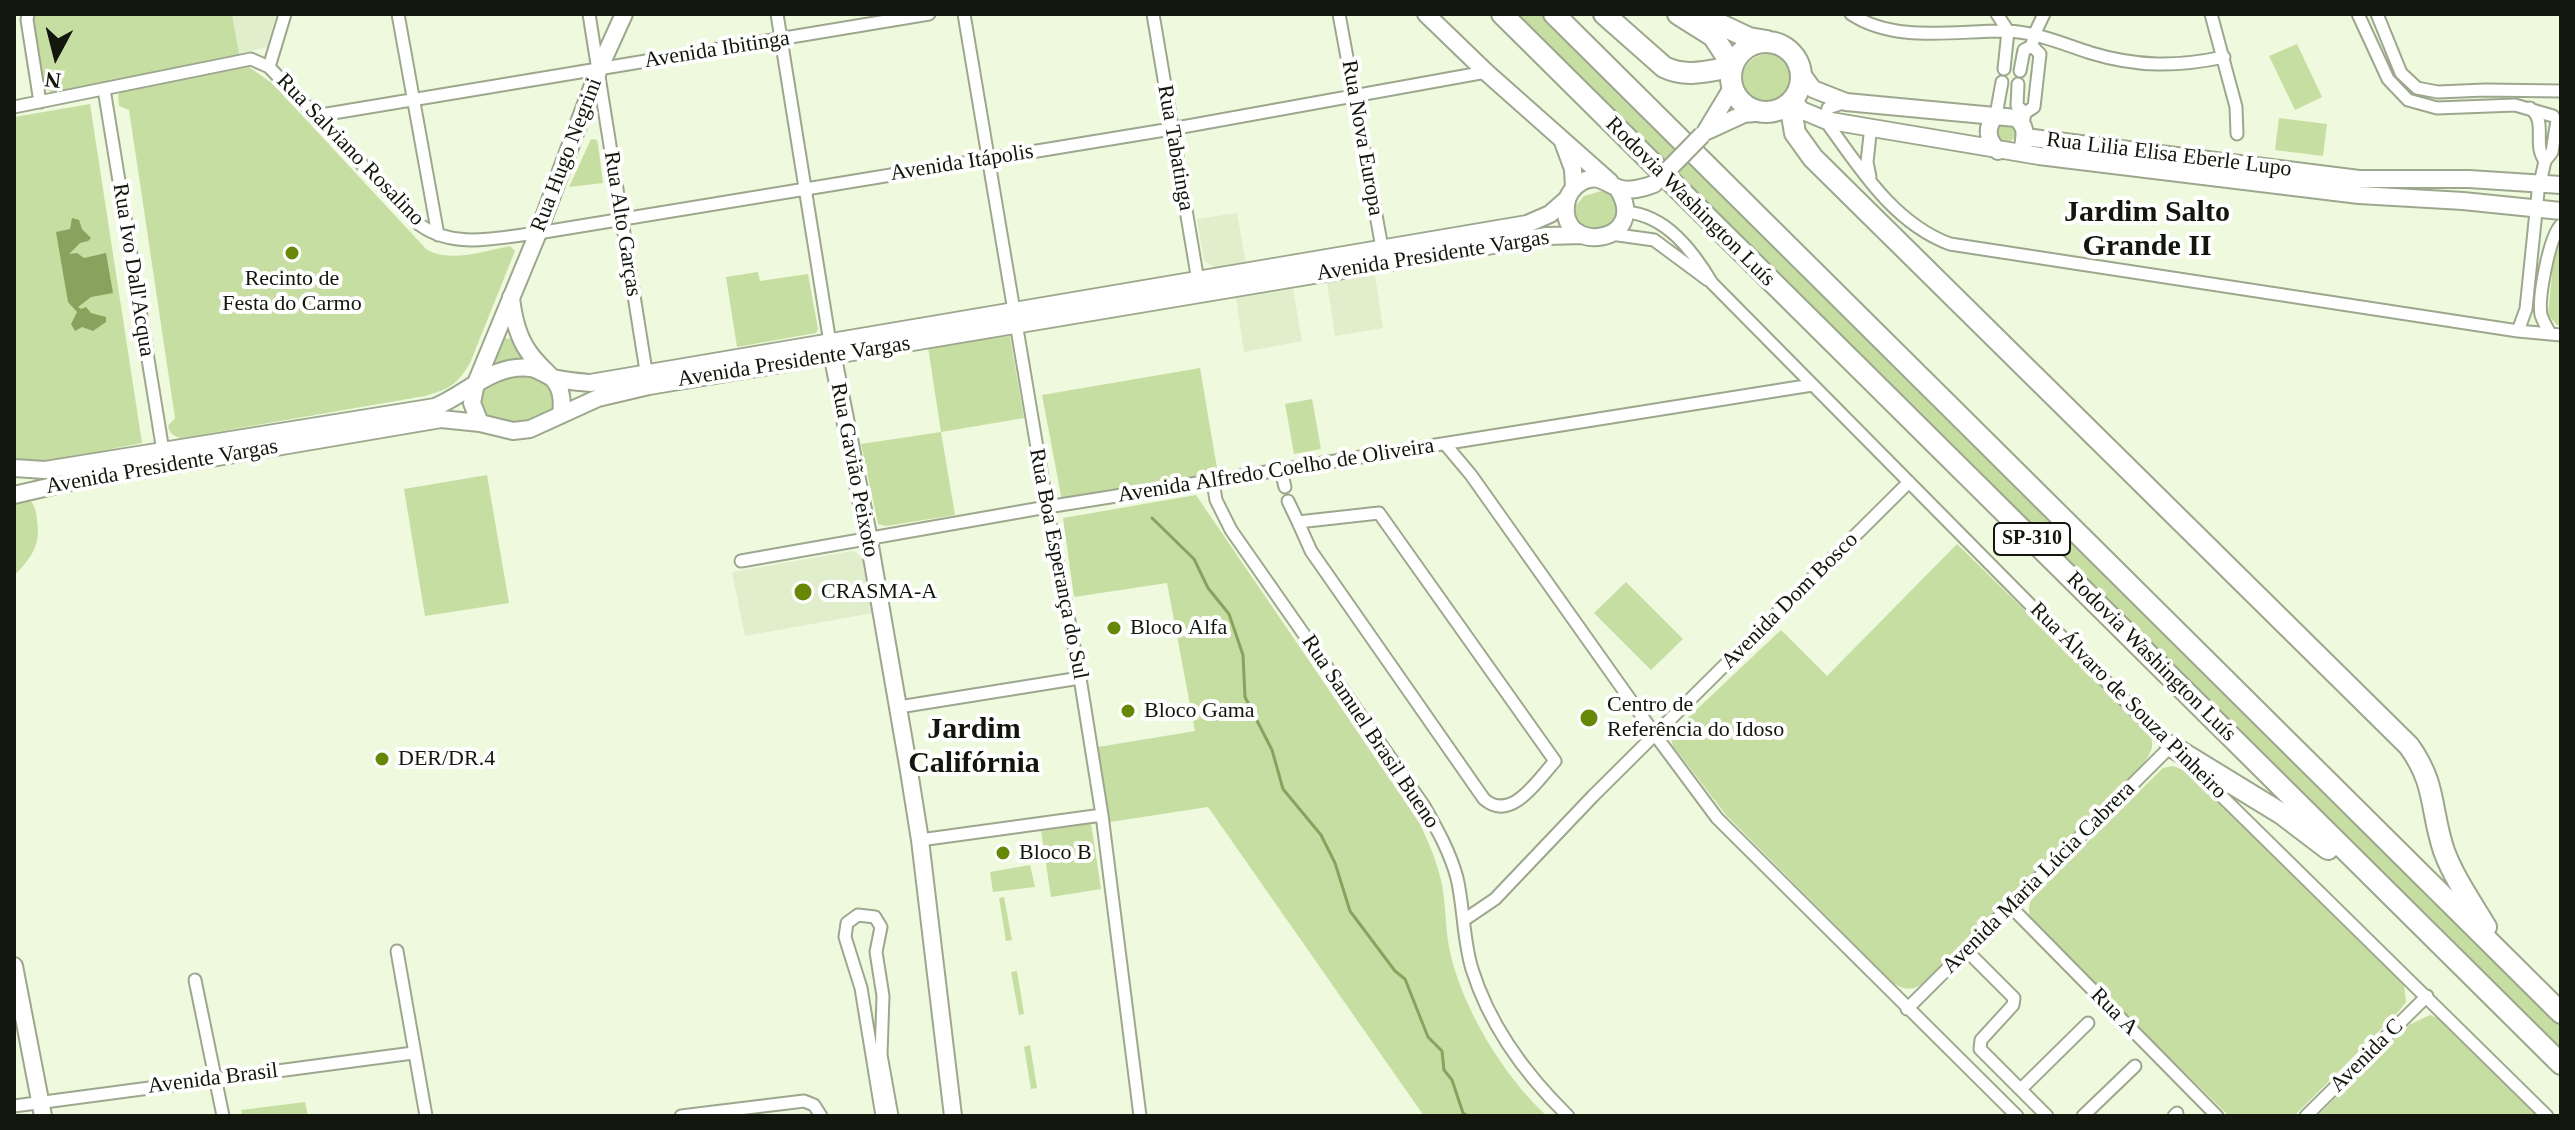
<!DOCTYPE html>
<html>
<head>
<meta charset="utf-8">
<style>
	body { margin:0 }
	#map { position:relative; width:2575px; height:1130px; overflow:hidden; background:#eef9de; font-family:"Times New Roman",serif }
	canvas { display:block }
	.frame { position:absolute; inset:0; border:16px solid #12160c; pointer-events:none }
	.north { position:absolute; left:16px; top:16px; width:80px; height:80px; -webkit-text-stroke:6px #fff; paint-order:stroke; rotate:187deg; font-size:22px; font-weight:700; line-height:32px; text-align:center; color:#12160c }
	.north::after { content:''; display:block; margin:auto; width:28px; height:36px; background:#12160c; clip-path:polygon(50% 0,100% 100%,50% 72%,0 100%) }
</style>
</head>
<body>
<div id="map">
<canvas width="2575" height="1130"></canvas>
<div class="frame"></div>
<div class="north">N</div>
</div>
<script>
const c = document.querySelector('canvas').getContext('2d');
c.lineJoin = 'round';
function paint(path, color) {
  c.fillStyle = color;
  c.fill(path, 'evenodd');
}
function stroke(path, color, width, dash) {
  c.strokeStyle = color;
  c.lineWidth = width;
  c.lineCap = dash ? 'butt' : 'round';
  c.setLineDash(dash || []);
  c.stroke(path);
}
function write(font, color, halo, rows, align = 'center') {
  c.font = font + ' "Times New Roman",serif';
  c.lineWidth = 8;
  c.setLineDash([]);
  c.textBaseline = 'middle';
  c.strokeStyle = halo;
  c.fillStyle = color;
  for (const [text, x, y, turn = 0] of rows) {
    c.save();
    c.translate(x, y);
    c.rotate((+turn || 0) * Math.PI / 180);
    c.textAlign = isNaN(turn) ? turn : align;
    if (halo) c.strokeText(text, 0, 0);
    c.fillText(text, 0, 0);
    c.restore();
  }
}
const built = new Path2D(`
	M232,14H276L267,47L239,54Z
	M1237,213L1246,264L1218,269L1204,261L1197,219Z
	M1375,275L1383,328L1335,336L1327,283Z
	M1293,289L1302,341L1244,352L1236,298Z
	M853,551L864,558L873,613L745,636L732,572Z`);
const green = new Path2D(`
	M36,14H232L239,54L53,93L45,89L33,22Z
	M1511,14H1545L2561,1019V1055Z
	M2297,44L2322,97L2295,110L2269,56Z
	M1742 80a26 26 0 1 1 52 0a26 26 0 1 1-52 0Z
	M249,67L273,84L427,250C453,263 483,251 510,246L515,251L470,363C457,385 449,389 425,396L182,438C174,437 170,434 168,426L175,418L129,110L119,106L118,94L125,90Z
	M90,104L142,443L45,462L14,459V117Z
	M2279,118L2327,124L2323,156L2275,150Z
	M1996 132a10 10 0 1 1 20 0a10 10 0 1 1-20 0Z
	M591,139L597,140L598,144L603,183L569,187Z
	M1601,191L1612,194L1623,211L1601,235L1575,226L1574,208L1584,196Z
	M2561,234V326L2557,325L2548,315L2555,245Z
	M758,272L760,281L808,274L818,329L816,333L737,347L726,277Z
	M1010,336L1024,418L941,432L955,515L886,526L878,524L861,444L941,432L928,347Z
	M504,338L512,339L526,361L490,367Z
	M1200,368L1218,474L1062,501L1042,395Z
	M532,372L552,387L555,397L551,414L523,425L487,419C480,407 476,393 486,382Z
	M1312,399L1321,449L1294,454L1285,404Z
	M487,475L509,603L425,616L404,489Z
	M1196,495L1419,822C1428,841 1436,859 1441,880C1446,902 1445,925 1449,947C1460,1005 1504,1077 1547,1116H1424L1208,807L1110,822L1098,747L1195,731L1167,583L1074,597L1063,518Z
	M27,498C35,504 36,510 37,520C41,546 31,558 14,576V499Z
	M1957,544L2149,732C2155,746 2152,751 2144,763L1927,980C1915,990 1907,992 1893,983L1726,815L1673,746L1671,738L1678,727L1781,630L1827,676Z
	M1626,582L1683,639L1651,670L1594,613Z
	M2173,766L2190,773L2404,985L2406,1002L2400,1010L2294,1116H2229L2032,922C2028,912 2028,907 2032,897L2163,768Z
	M1091,823L1101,889L1051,897L1041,831Z
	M1030,865L1035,887L993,892L990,872Z
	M1004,897L1012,940L1006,941L999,898Z
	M1017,971L1024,1014L1019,1015L1011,972Z
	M2430,1015L2440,1019L2538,1116H2317L2409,1025Z
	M1030,1045L1037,1088L1031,1089L1024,1047Z
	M305,1102L308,1116H242L241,1110Z`);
const water = new Path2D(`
	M72,218L79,220L82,229L91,238L88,241L80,243L69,254L77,253L84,258L106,253L113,293L91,297L78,307L81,309L86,307L91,313L106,317V322L93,331L82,327L75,331L71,324L77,312L68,302L56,232L70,229Z`);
const stream = new Path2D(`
	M1152,518L1194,559L1208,588L1229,614L1243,655L1245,697L1272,750L1283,789L1321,835L1335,863L1350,911L1395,971L1405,979L1428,1037L1442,1051L1444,1070L1452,1080L1463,1113L1468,1116`);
const street = new Path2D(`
	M28,14L27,20L40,102
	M398,14L438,235
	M589,14L647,377
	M777,14L830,343
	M964,14L1047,507L1080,678L1102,815L1140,1116
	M1153,14L1198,281
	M1339,14L1383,253
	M1851,14C1896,44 1958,30 2007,31C2036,32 2063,44 2091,53C2137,67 2177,67 2224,57
	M1997,14L2008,31L2004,69
	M2211,14L2236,107L2237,134
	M2358,14L2388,79L2408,100L2437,108L2515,105L2553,116
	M2377,14L2401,73L2417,88L2438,92L2485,90L2561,91
	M269,67L285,14
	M2020,71L2024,50L2032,46L2034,35L2044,14
	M2018,84L2017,106L2025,113
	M104,89L163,451
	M1846,102L1828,108L1825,120C1859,167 1893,223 1950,244L2518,331L2561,335
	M14,107L251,59L269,67L420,225C455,250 499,237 538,233L1171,129L1486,72
	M2530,108C2548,122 2532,144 2545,161
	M1996,115L2002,82
	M315,116L929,14
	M2023,124L2025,113L2034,107L2040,54L2032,46
	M1870,177L1867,162L1871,126
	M1626,212C1666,215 1693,251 1712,283L2172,748
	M1611,234L1654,240L1708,280
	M2518,331L2526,309L2538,192L2545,161L2552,152L2557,120
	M2550,333C2547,328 2543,321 2541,315C2538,298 2549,237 2561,225
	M1445,444L1471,475L1656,736L1717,818L2017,1116
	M1281,471L1285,487
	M1213,482L1216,500L1231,530L1424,806C1437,829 1450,852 1457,878C1464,908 1463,940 1472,969C1490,1027 1525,1074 1568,1116
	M1288,501L1298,522
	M1379,513L1555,761C1538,780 1511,823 1484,799L1311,551L1298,522Z
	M741,561L1047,507L1812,385
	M899,707L1080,678
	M2193,768L2547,1116
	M920,840L1102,815
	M2011,907L2217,1116
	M1464,920L1495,899L1593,796L1909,482
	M397,951L426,1116
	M1967,951L2014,998L2013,1005L1981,1040L1980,1049L2047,1116
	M195,980L223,1116
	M1907,1009L2171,746
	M2021,1089L2088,1023
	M14,1106L413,1053
	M681,1116L804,1101L814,1105L821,1116
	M882,1116L861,988L845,937L847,923L858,915L875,917L881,927L876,952L883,996L881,1055L892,1116
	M2083,1116L2135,1066
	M2174,1116L2177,1113
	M2306,1116L2427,996`);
const secondary = new Path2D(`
	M1426,14L1486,72L1610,182
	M1802,74L1813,89L1846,102L2016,118C2027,127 2025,134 2023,147
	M1793,99L1801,110L1825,120L2039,156L2359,195L2463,201L2561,211
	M1996,115C1985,128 1987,139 1998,151
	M1706,131L1732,88
	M1707,131L1744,114L1765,112
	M2025,137L2359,179H2469L2561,185
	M1563,142L1573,169L1574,188
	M1618,189C1651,243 1560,256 1566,205C1567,195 1574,186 1583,181C1599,174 1605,183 1618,188C1628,192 1644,188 1654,184
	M511,297C513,317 517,335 528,351C546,378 566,377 561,415
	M831,348L869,540L908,765L920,840L953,1116
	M480,423L472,403L476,383L538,233L599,69L624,14
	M14,468L45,470L435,407C467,394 493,363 531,368C539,369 545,375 553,378C565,381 578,382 590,383L1527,224L1550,214L1567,199
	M14,495L70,482L441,419L480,423L513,431L530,429L598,398L649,386L1547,236L1582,235
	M14,966L43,1116`);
const highway = new Path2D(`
	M1502,14L2561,1064
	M1554,14L2561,1013
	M1604,14L1664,67C1686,78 1708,71 1732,67
	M1678,14L1713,36L1732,65
	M1698,14L1749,38L1767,41
	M1731 77a35 35 0 1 1 70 0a35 35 0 1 1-70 0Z
	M1790,103L1795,133L1813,158L2409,746C2437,785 2430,810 2444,851C2454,878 2471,902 2486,927
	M2171,746L2282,814L2328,849`);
const secondaryBridge = new Path2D(`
	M1658,180L1702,135`);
const markers = [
	[292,253,8,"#668806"],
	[803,592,10,"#668806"],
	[1114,628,8,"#668806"],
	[1128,711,8,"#668806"],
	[1589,718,10,"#668806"],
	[382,759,8,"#668806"],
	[1003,853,8,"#668806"]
];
const shields = [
	[2032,539,76]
];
const shieldNames = [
	["SP-310",2032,539]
];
const streetNames = [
	["Avenida Ibitinga",717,50,-9],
	["Rua Nova Europa",1362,138,80],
	["Rua Tabatinga",1175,148,80],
	["Rua Salviano Rosalino",350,150,46],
	["Rua Hugo Negrini",567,155,-69],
	["Rua Lilia Elisa Eberle Lupo",2169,155,7],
	["Avenida Itápolis",962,163,-9],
	["Rodovia Washington Luís",1690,202,45],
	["Rua Alto Garças",622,224,81],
	["Avenida Presidente Vargas",1433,256,-9],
	["Rua Ivo Dall'Acqua",133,270,81],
	["Avenida Presidente Vargas",794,362,-9],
	["Avenida Presidente Vargas",162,467,-10],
	["Rua Gavião Peixoto",854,470,79],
	["Avenida Alfredo Coelho de Oliveira",1276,471,-9],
	["Rua Boa Esperança do Sul",1058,564,79],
	["Avenida Dom Bosco",1790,601,-45],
	["Rodovia Washington Luís",2151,657,45],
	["Rua Álvaro de Souza Pinheiro",2128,701,45],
	["Rua Samuel Brasil Bueno",1370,732,56],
	["Avenida Maria Lúcia Cabrera",2039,878,-45],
	["Rua A",2114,1012,45],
	["Avenida C",2367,1056,-45],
	["Avenida Brasil",213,1079,-7]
];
const poiNames = [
	["Recinto de",292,279,"center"],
	["Festa do Carmo",292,304,"center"],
	["CRASMA-A",821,592],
	["Bloco Alfa",1130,628],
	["Centro de",1607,705],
	["Referência do Idoso",1607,730],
	["Bloco Gama",1144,711],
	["DER/DR.4",398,759],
	["Bloco B",1019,853]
];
const districtNames = [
	["Jardim Salto",2147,213],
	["Grande II",2147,247],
	["Jardim",974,730],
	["Califórnia",974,764]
];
paint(built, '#e0eecc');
paint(green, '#c7dea2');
paint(water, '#89a25e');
stroke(stream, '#89a25e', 3);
stroke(street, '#9da78e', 15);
stroke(secondary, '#9da78e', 20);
stroke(highway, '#9da78e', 24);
stroke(street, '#fff', 11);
stroke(secondary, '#fff', 16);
stroke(highway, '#fff', 20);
stroke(secondaryBridge, '#9da78e', 20, []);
stroke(secondaryBridge, '#fff', 16);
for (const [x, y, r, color] of markers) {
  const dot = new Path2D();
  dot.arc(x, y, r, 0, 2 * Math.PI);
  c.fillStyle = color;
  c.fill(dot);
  stroke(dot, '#fff', 3);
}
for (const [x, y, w] of shields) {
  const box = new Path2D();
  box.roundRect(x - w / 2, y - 16, w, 32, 6);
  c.fillStyle = '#fff';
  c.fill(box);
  stroke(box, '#12160c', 2);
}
write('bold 20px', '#12160c', null, shieldNames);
write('22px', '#12160c', '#fff', streetNames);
write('22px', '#12160c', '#fff', poiNames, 'left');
write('bold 30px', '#12160c', '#fff', districtNames);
</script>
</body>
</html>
